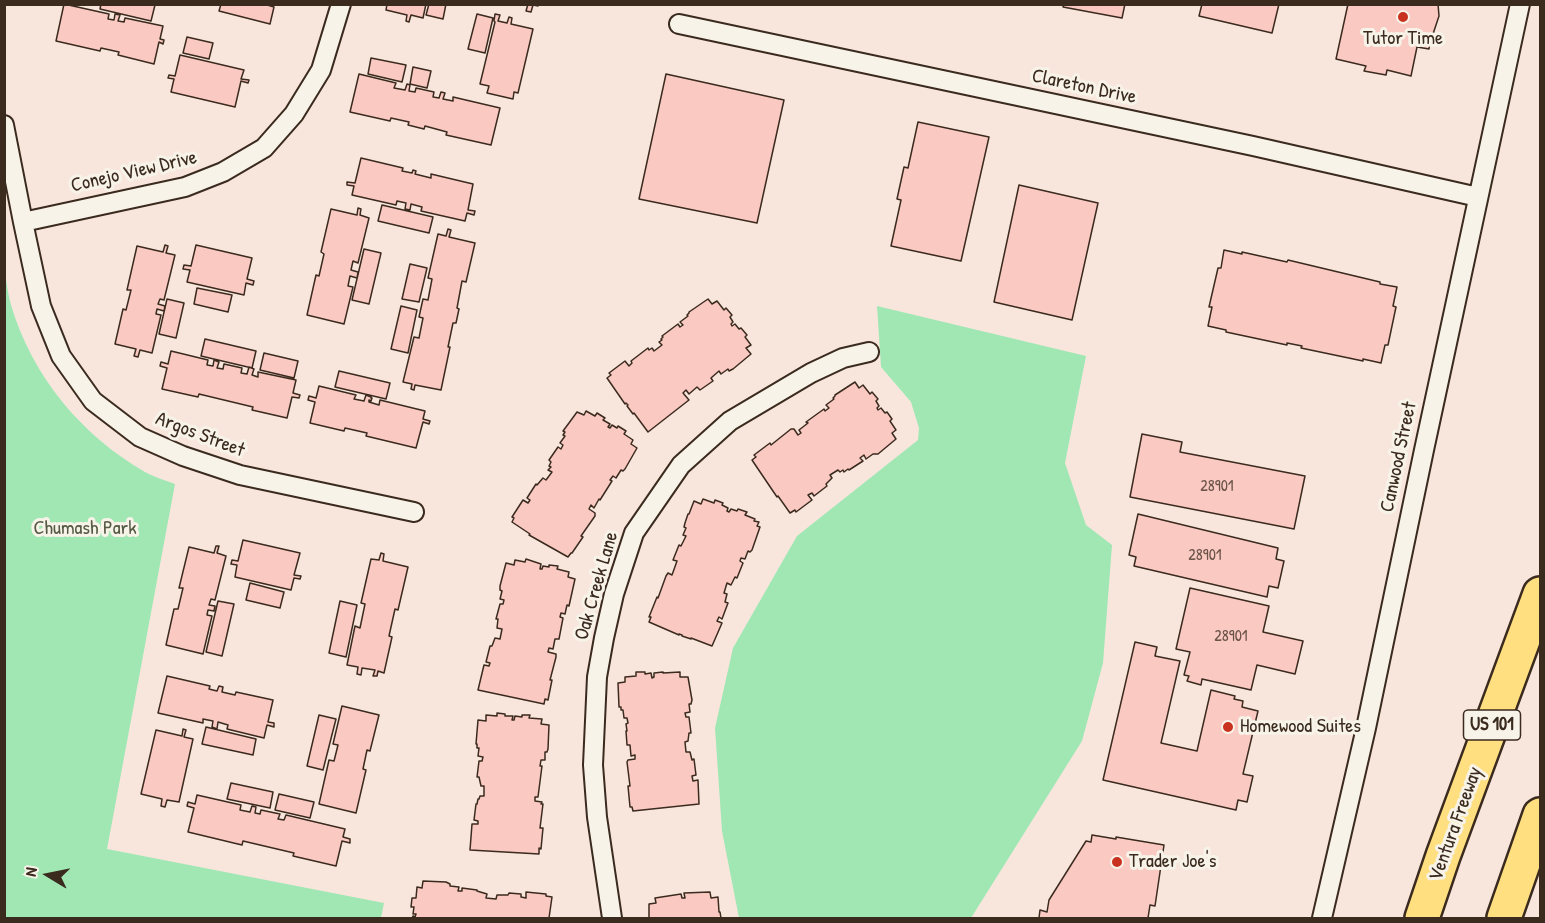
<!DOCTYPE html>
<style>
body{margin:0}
#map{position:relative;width:1545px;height:923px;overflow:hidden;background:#f8e6dd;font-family:"Patrick Hand",sans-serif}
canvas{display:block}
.frame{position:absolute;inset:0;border:6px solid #3b2a1e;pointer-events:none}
.north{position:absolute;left:18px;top:845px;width:60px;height:60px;-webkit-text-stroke:4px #f7f3e8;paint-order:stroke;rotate:280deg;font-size:16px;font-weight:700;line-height:24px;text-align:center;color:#3b2a1e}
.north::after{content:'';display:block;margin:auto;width:21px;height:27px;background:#3b2a1e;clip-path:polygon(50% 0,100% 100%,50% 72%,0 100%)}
</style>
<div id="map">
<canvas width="1545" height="923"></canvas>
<div class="frame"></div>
<div class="north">N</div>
</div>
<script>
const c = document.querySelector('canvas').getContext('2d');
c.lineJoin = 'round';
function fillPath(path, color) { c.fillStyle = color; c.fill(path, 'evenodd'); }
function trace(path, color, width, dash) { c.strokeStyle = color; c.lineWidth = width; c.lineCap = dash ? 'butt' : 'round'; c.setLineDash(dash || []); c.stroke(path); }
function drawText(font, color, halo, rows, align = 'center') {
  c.font = font + ' "Patrick Hand",sans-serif'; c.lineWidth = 6; c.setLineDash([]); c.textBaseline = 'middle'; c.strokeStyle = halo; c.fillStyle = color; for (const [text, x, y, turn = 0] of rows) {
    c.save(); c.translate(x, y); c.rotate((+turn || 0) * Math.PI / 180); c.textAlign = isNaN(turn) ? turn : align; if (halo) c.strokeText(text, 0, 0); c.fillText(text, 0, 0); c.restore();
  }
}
fillPath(new Path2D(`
 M5,273C7,284 8,295 11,305C32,376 81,435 145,472C154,477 165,480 175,484L107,849L384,903L381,918H5Z
 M877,306L1086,356L1065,463L1086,525L1112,545L1103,663L1082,741L971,918H739L722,831L715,728L733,648L797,536L918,440L919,428L911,402L881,367Z`), '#a0e7b4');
const building = new Path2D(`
 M64,4L109,14L108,19L114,20L115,14L120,15L118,21L124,22L125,18L163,26L160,39L164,40L163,44L159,42L154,64L118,55L119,52L101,48L100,51L56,41Z
 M101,4H154L155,5L151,21L100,9Z
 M221,4H264L274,7L270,24L219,11Z
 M387,4H426L423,18L411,15L409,22L406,21L407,15L386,10Z
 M429,4H446L443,19L426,15Z
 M528,4H538V6L533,5L531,12L526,11Z
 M1064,4H1125L1122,18L1063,7Z
 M1202,4H1279L1272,33L1199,16Z
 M1348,4H1438L1439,16L1433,34L1430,40L1429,49L1417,47L1411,76L1387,70L1386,75L1364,71L1366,66L1336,59Z
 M477,14L493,18L485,53L468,49Z
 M495,14L500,15L498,21L507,23L509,17L512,18L511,24L533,29L518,93L514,92L513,99L487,93L489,86L480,84L495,22L494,21Z
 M187,37L213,43L209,59L183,53Z
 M180,55L244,70L241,79L249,80L248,83L241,81L235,107L171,92L174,79L168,78L169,75L175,76Z
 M371,58L406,65L402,82L368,74Z
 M413,67L431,71L427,88L410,84Z
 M359,74L396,83L394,88L405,90L407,84L410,85L409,91L415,92L416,88L434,92L433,97L439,98L441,92L445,93L443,99L453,101V97L500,108L491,145L446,135L447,132L425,126L424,129L408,125L409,122L391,118L390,121L350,112Z
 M666,74L784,100L757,223L639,199Z
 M918,122L989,137L961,261L891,246L901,200L897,199L904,167L908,168Z
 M361,158L403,168L402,171L412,173L413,170L416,171L415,174L431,178V174L473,184L468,210L475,211L474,215L467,213L465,221L421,211L422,207L411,204L410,210L405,209L406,203L397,201L396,205L352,195L354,186L347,185V182L355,183Z
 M1019,185L1098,203L1072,320L994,302Z
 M382,205L433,217L429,233L378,221Z
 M358,208L361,209L360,215L369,218L358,263L353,261L351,270L358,272L357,278L350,276L348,286L353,287L344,324L307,315L316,275L319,276L324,254L321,252L331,209L357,215Z
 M448,229L451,230L449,237L475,243L466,282L462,281L457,308L459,309L456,323H453L448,347H450L441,390L415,385L414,390L411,389L412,384L403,382L414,337L419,338L423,318L419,317L423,299L428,300L432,279L428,278L438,234L446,236Z
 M165,245L168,246L166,253L175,255L164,300L160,299L158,304L165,306L164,311L157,309L156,314L161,315L152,353L140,350L138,357L134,356L136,349L115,344L123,309L126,310L131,290H127L137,246L163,252Z
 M196,245L252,258L247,279L254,281L253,285L246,283L244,295L187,282L190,270L183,269L184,265L191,266Z
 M364,249L381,253L369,304L352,300Z
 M1224,250L1242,254V252L1287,262L1288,260L1380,282V284L1397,287L1393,306L1396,307L1388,345H1385L1381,363L1363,359V361L1301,348L1302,346L1287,343V345L1226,332V330L1208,326L1212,307H1209L1218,268H1221Z
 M410,264L427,268L419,302L402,299Z
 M197,288L232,295L228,312L194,304Z
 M167,299L184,303L176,338L159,334Z
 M708,299L712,304L717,301L724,310L726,308L732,315L730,317L733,322L731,324L732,326L735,324L739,329L741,328L747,335L745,337L751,345L746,348L751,354L733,369L729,371L728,369L721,374L719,371L711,378L713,381L700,390L697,387L689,394L686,390L683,393L689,400L648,432L634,413L633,414L627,406L628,405L626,403L625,404L607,378L611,375L609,373L625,361L629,366L632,363L631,361L648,348L649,350L652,348L654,351L662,345L659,342L662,340L661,339L663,337L662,336L678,324L680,327L683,325L680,322L688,316L687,315L689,313V312Z
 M401,306L417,310L408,353L391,349Z
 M205,339L256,351L252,368L201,356Z
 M171,351L208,360L207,365L213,366L214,360L219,362L217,368L223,369L224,364L242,368L241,373L247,374L249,367L254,369L252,375L258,377V372L296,380L293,393L300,395L299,398L292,397L287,418L252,410L253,407L199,394L198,397L162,389L167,368L160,366L161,362L168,364Z
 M264,353L298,361L294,378L260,370Z
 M339,371L390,383L386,399L335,387Z
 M855,382L859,388L863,385L870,394L872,392L878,399L876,401L879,406L877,408L878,410L881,408L885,413L887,412L892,419L890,421L896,430L892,433L896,439L878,454H873L866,459L864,455L860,458L863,461L849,470L848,469L844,472L843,470L840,472L838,470L830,475L832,478L826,484L827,486L814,496L812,493L808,495L812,500L796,512L795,510L790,513L778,496L777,497L752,460L756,457L754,455L770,443L771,445L791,429H794L798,435L801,433L799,430L808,423L806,422L824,409L825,411L829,408L826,405L834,399L833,398L835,396V395Z
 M319,386L356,395L354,399L364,401L366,395L371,397V398H372L371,401L369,400V402L379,405L380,400L425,411L423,419L430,421L429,424L423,422L416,448L366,436L367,433L345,428L344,431L310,423L315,402L308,400L309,396L316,398Z
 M586,411L595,416L597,413L605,418L603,420L610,424L608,427L610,428L612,425L617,428L618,426L626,431L624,434L633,440L631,444L637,448L625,469L623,471L621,470L616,478L613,476L610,480L612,481L600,500L599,499L594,508L591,505L589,509L595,513V516L581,536L583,537L572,553H571L568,557L529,535L530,534L512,522L514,518L512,517L523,500L528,503L530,500L527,498L536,484L537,485L543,478L546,480L552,472L548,470L551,467L549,466L551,462L549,460L558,447L561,449L563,445L560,443L565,436L563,435L565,432L563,431L569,423L577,412L584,415Z
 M1142,434L1182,442L1180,452L1305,476L1294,529L1130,497Z
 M703,499L714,503L715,500L723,503L722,505L728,508L727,511L729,512L731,509L737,511L738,509L747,512L745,515L755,519L754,521L759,522L757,526L760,527L752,550L750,552L748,551L745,559L741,558L740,561L743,563L737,578L735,577L731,585L727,583L724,593L727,594L725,602L728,603L722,619L719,617L717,621L722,623L712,646L691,638V639L682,636V635L679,634V635L649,622L651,617H649L657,597L658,598L666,576L668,573L672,575L677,561L673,560L679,545L681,546L686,536L683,535L686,528L684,527L685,523L688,514H689L694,501L701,504Z
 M1138,514L1278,548L1276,559L1284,561L1278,588L1269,586L1267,597L1134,566L1136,557L1129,555Z
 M243,540L300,553L294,575L301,576L300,579L294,578L291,590L235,577L237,565L231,564L232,560L238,561Z
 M216,546H219L217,553L226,556L215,600L211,599L209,605L215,606L214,611L208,610L207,615L212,616L203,654L166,645L174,609H178L183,588H179L189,547L214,553Z
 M381,553L384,554L383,561L408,567L398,610L395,609L389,636L392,637L384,673L378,671L377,676H373L375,670L362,668L361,675L357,674L358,667L347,665L355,626L360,628L365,604L361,603L371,559L379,560Z
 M526,559L541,564L540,569H542L543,566L549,567V565L558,566L557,569L569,572L568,577L575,579L569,606L567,605L565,614L561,613L560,617L563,618L559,639H555L553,649L549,648L548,652L556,654V657L550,680H552L548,700L545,699L544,704L478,690L484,665L489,666L490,663L486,662L490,646H492L495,638L500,639L502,629L497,628L498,619H496L500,604H503L504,600L500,599L502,591L500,590V586L506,563L514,565L515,560L525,562Z
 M250,583L284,592L280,608L246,600Z
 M1190,588L1269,606L1263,632L1303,641L1295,674L1257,665L1251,690L1202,679L1201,685L1187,681L1189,676L1184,675L1190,652L1176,649Z
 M218,601L234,604L222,656L206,652Z
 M340,601L357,605L346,657L329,653Z
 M1135,642L1157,647L1155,656L1180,661L1161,743L1197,751L1211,690L1235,696L1234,699L1243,701L1242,707L1258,711L1243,774L1253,776L1247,802L1238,800L1236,810L1103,780Z
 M636,672H645V674L651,673L652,678L654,677V673L663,672V673L680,672V677H688L692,700L691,704H689L690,712L685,713L686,717H689L691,733H689L688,741L685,742L686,752H690L692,760L694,759L696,775L692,776L693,781L698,780L699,804L633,811L632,807H630L628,786H630L627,762L628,760L635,759V755L631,756L630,745H627L626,731H627L626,724L628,723L627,718H624L623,710H621V707H619L618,683L625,682V677L636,676Z
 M167,676L210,686L209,689L217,691L219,686L223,687L222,692L235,695L236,692L273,700L268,722L274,723V727L267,725L264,738L227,729L228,725L218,722L217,729L212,727L213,721L203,719V723L158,713Z
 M342,706L379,715L370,751L367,750L363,769L366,770L356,813L319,804L329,760L334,761L338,745L333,744Z
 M497,713L505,714V716H513L512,720H514L515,716L522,717V715H530L529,718L542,719L541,724L549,725L548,749L547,752H545V760H541L540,766H542L538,797H535V801L542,802L541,804H543L540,828H543L541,849L539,848V854L470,850L472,824H478V821L474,820L476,804H477L478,799H479L480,796H484V786H481L479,777H477L479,761H482L483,757L478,756L479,748H477V744H476L478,720L486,721V715L497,716Z
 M319,715L336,719L323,770L307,766Z
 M206,727L256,739L253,755L202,744Z
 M183,729L186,730L184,737L193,739L179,802L167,800L165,807L161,806L162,799L141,794L156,730L182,736Z
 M231,783L273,792L270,808L227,799Z
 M279,794L314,802L310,818L275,810Z
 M197,795L241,805L240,810L250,812L252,806L256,807L255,813L260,814L261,810L280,814L278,819L284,820L286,815L345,829L343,837L350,839V843L342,841L336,866L293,856L294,853L243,841L242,845L188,832L194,808L187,806L188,802L195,804Z
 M1092,835L1116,839V837L1164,845L1155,906L1150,905L1148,918H1039L1040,910L1047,912L1049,900L1086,841L1091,842Z
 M423,881L446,882L450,884V886L459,887L458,891H462V888L477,890V891L487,894L486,898L496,899L497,895H508L509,893L521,894V897L526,898V892L546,894V896L552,897L549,918H412L413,916L415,917L416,914H413L414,907H411L412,898H416L417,887L422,888Z
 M710,892L711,898L718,897L719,912H720L721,918H649V904L656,903L655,898L681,894L682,898H685L684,893Z`);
fillPath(building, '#f9c9c2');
trace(building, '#3b2a1e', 1.5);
const minor = new Path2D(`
 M679,24L1253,146L1478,197
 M4,125L23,222L41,306L61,356L93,401L140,437L183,456L240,475L414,512
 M23,222L185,187L223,172L264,148L294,114L321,70L341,4
 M612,918L597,817L593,765L597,677L604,638L614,594L634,533L681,465L730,421L811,373L843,358L869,352
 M1322,918L1366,728L1424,450L1520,4`);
const motorway = new Path2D(`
 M1422,918L1443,856L1540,594
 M1504,918L1540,815`);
trace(minor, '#3b2a1e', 22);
trace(motorway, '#3b2a1e', 38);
trace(minor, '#f7f3e8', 18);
trace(motorway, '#ffdf80', 33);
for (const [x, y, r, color] of [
 [1403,17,6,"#c8321e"],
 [1228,727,6,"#c8321e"],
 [1117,862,6,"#c8321e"]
]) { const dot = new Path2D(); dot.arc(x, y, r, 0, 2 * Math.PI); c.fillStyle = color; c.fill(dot); trace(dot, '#f7f3e8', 2); }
drawText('16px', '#6a5247', null, [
 ["28901",1217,487],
 ["28901",1205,556],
 ["28901",1231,637]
]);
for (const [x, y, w] of [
 [1492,725,57]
]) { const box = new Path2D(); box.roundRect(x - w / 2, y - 15, w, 30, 4.5); c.fillStyle = '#f7f3e8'; c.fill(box); trace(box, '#3b2a1e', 1.5); }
drawText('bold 18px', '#3b2a1e', null, [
 ["US 101",1492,725]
]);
drawText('20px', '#3b2a1e', '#f7f3e8', [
 ["Tutor Time",1403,39,"center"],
 ["Homewood Suites",1240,727],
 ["Trader Joe's",1129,862]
], 'left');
drawText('20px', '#3b2a1e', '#f7f3e8', [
 ["Clareton Drive",1084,87,12],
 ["Conejo View Drive",134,172,-13],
 ["Argos Street",200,435,21],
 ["Canwood Street",1399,457,-78],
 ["Oak Creek Lane",597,586,-74],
 ["Ventura Freeway",1456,824,-70]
]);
drawText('20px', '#545944', '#f7f3e8', [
 ["Chumash Park",85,529]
]);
</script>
